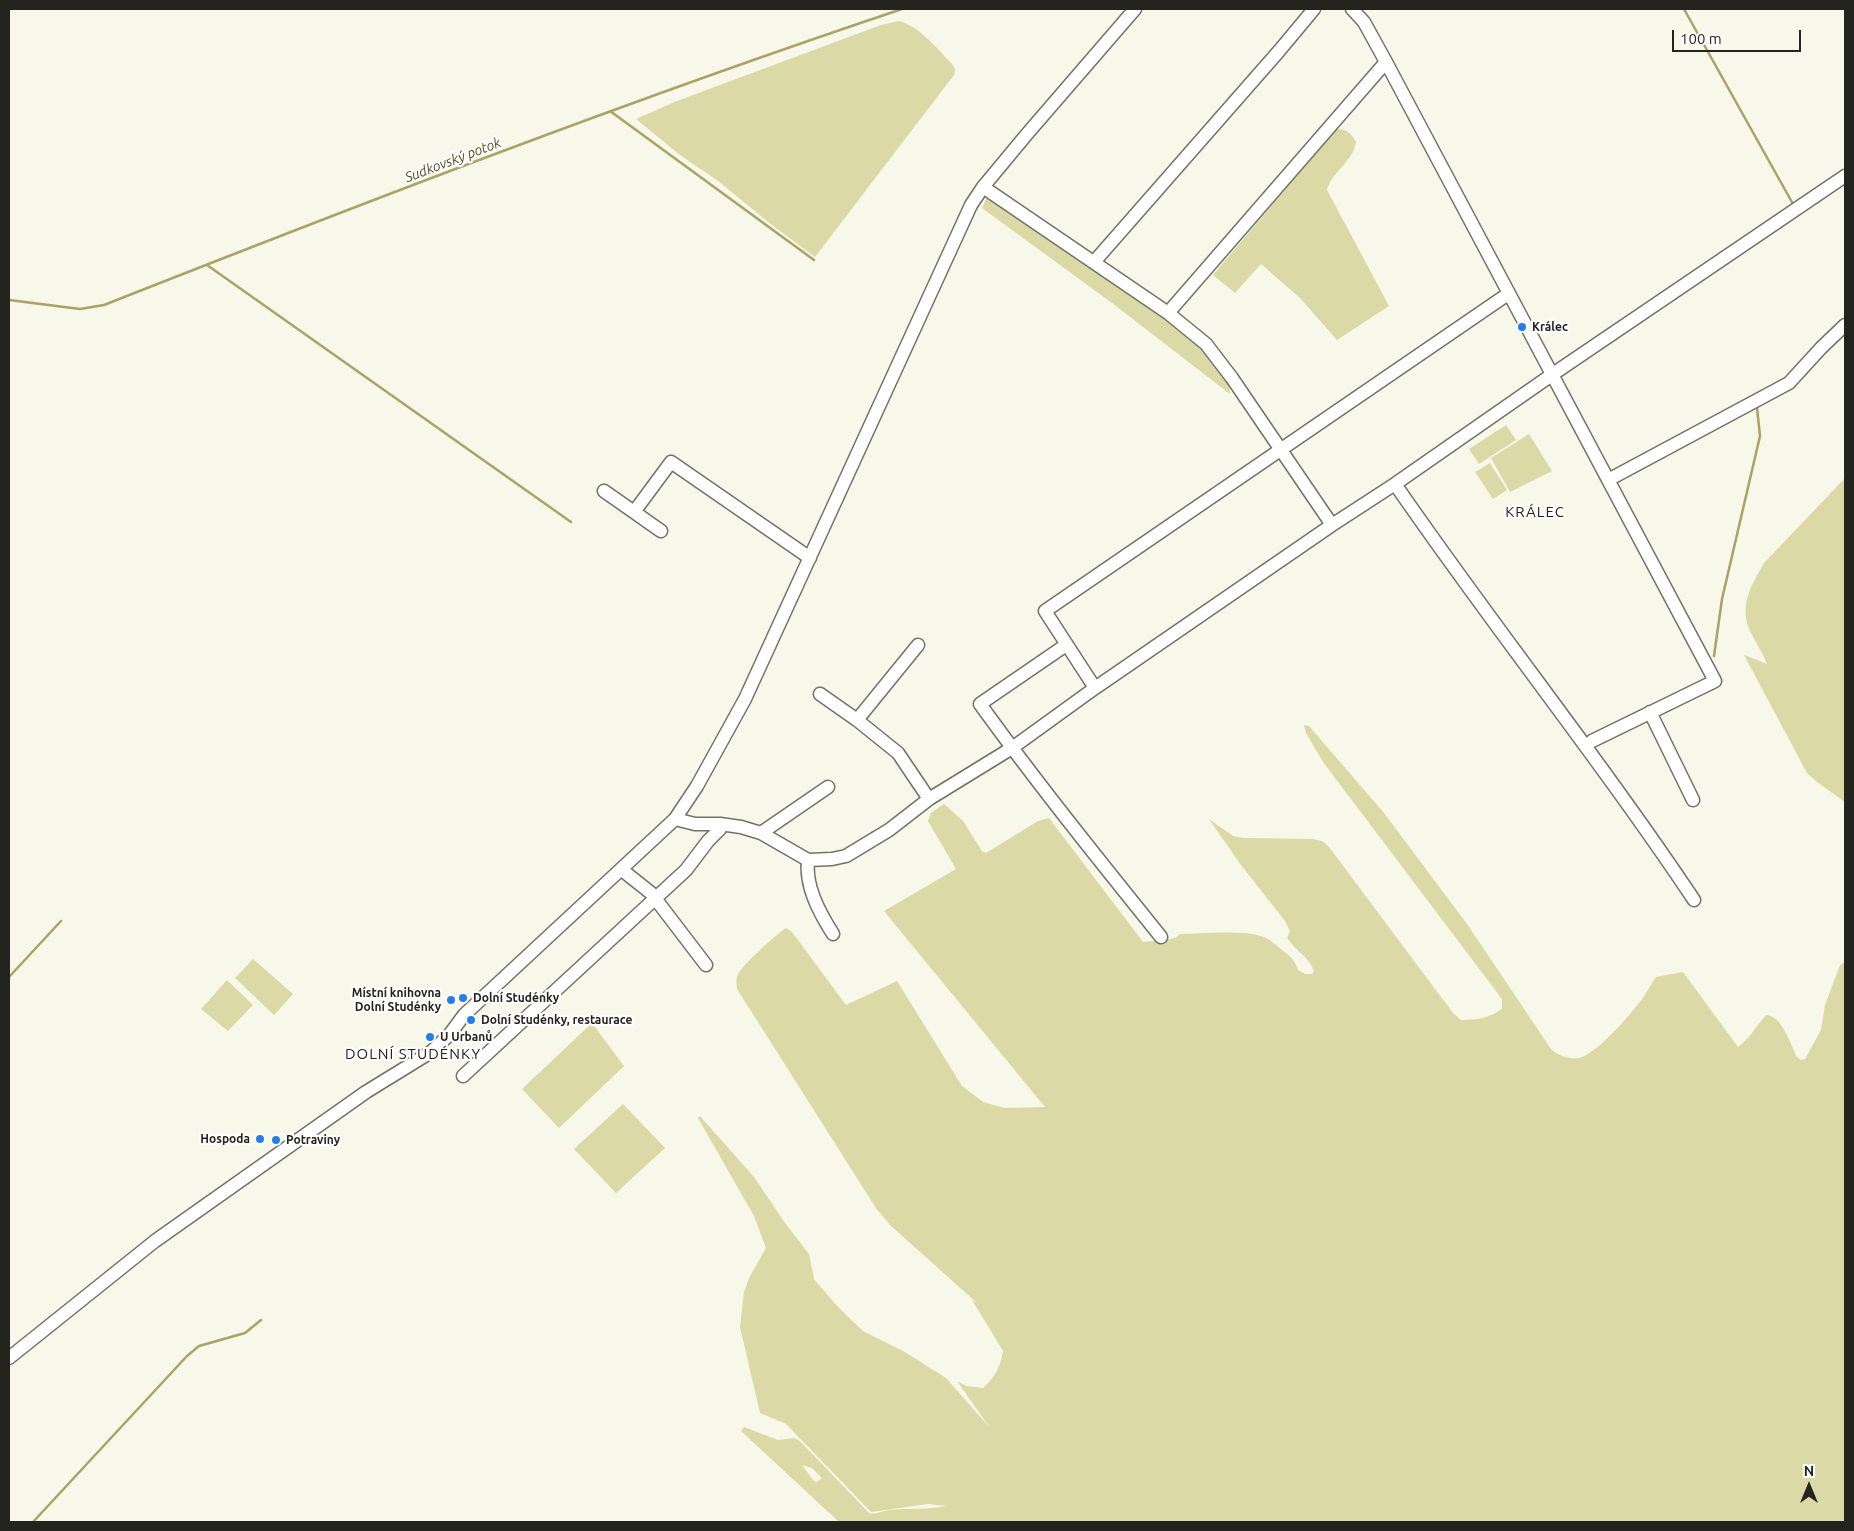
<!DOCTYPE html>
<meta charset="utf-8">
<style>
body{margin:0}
#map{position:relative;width:1854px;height:1531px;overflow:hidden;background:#f7f7ea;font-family:Ubuntu,sans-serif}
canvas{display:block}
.frame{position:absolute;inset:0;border:10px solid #24241f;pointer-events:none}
.north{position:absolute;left:1784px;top:1461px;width:50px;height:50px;-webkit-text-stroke:4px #fff;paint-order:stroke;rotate:0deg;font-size:14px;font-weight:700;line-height:20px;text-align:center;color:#24241f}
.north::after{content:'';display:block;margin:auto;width:18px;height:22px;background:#24241f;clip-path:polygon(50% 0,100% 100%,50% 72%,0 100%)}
.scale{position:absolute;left:1672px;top:30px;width:129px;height:22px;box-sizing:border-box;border:2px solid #24241f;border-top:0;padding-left:6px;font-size:15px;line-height:18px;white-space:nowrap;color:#24241f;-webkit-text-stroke:4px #fff;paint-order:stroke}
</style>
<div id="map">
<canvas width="1854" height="1531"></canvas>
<div class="frame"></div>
<div class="north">N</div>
<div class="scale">100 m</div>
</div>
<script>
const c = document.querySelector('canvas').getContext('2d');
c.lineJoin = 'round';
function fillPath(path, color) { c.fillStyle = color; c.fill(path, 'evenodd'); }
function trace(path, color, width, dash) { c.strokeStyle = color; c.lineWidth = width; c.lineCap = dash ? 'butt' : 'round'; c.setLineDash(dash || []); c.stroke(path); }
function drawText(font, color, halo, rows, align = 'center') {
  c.font = font + ' Ubuntu,sans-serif'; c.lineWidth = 4.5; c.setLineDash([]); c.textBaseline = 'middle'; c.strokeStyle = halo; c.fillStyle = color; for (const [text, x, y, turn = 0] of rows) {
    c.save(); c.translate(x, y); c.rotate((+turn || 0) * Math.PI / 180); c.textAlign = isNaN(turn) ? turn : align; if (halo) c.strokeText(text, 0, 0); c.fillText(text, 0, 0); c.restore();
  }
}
fillPath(new Path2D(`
 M899,21C921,27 937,49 952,64L955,69L954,75L815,257L772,225L718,181L680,155L636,119L677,101L881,25Z
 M1336,129C1347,129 1351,133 1356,142C1353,162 1332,171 1327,190L1389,306L1337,340L1300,298L1261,264L1235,293L1213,275Z
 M987,197L1171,322L1200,345L1229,381L1230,394L1112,303L982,208Z
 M1506,425L1516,440L1479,464L1469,449Z
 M1529,434L1552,471L1510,492L1491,458Z
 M1490,463L1507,490L1493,499L1475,472Z
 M1845,478V802L1817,782L1807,773L1744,655L1767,664C1763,653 1756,643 1751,633C1738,607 1751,585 1765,562Z
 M1304,725L1309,726L1384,813L1467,924L1551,1049C1559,1057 1575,1062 1586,1055C1602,1047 1628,1017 1639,1003C1646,995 1650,985 1656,977L1683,972L1738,1047L1748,1038L1766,1015C1782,1016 1790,1043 1797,1057L1801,1060L1805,1059L1821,1030L1825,1005L1840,965L1845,962V1522H839L741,1431L744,1427L778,1440L794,1438L800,1441L869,1513C877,1515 881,1511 889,1510C908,1508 927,1510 946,1506L928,1504L871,1512L786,1424L760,1413L740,1327L744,1292L749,1278L766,1248L754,1216L698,1118L700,1116L754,1177L785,1223L809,1254L814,1279L838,1307L863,1331L903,1351L946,1378L990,1428L957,1381L966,1386L983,1388C995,1377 1000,1368 1003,1351L972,1300L977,1303L890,1225L876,1208L737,989C737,985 736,980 737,977C739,967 776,935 786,928L792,932L846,1005L897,981L962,1086L983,1102L1005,1108L1045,1107L884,911L956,869L928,821L931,813L944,804L963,821L982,851L986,853L1038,821L1049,818L1143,942L1175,938L1180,934C1203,934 1246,929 1266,938C1272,941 1277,946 1282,950C1290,956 1295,960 1298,970L1305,974H1312L1314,971C1309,957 1296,951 1287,938L1290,931L1285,921L1241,865L1209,819L1233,836L1243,838L1313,839L1322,841L1329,847L1453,1013L1461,1020C1477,1020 1489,1018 1502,1009V999L1323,762L1306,733ZM802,1465L812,1468L822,1478L817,1482L814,1481Z
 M253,959L293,994L274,1015L235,978Z
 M227,980L253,1005L228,1031L201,1009Z
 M592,1023L624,1066L559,1128L522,1089Z
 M623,1104L665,1148L616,1193L574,1149Z`), '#dbd9a6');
trace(new Path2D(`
 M1684,9L1793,204
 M610,111L814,260
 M207,265L571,522
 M9,300L80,309L104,305C368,201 633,99 902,9
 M1714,656L1722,599L1760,436L1757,408
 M9,977L61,921
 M33,1522L187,1356L199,1346L245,1333L261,1320`), '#a7a465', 2.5);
const minor = new Path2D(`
 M1352,9L1364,22L1386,62L1715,681L1592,741
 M983,187L1168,313L1206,344L1232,378L1332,525
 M1094,262L1279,51L1314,9
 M1168,313L1386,62
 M1608,480L1789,383L1821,348L1845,325
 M1395,484C1492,625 1599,758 1694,900
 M604,491L634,512L671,462L810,558
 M634,512L661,531
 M1066,645L980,704C1037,783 1099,860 1161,937
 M1095,688L1045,611L1508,294
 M820,694L857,720L898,753L929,799
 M1650,712L1693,800
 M857,720L918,645
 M675,819L695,824H720L741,827L761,833L808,860L832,859L846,856L889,830L929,799L1012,748L1095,688L1332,525L1395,484L1553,374L1845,176
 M761,833L828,787
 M808,860C805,886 819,912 833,934
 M622,870L651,893L706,965
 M463,1076L686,870L708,841L720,829V824
 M9,1358L155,1241L366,1092L431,1052L450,1034L464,1015L675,819L697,786L745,699L971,205L983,187L1027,134L1135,9`);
trace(minor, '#727266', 15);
trace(minor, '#fff', 12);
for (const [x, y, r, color] of [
 [1522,327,5,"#257de7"],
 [463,998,5,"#257de7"],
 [451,1000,5,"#257de7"],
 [471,1020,5,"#257de7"],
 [430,1037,5,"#257de7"],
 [260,1139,5,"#257de7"],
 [276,1140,5,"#257de7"]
]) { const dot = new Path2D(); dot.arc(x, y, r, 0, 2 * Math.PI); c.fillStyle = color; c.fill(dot); trace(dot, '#fff', 2); }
drawText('bold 12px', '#24241f', '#fff', [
 ["Králec",1532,327],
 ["Místní knihovna",441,993,"right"],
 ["Dolní Studénky",441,1007,"right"],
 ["Dolní Studénky",473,998],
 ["Dolní Studénky, restaurace",481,1020],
 ["U Urbanů",440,1037],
 ["Hospoda",250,1139,"right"],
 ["Potraviny",286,1140]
], 'left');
drawText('italic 14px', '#514e1e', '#fff', [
 ["Sudkovský potok",453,160,-21]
]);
c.letterSpacing = '1px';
drawText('15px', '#24241f', '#fff', [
 ["KRÁLEC",1535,512],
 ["DOLNÍ STUDÉNKY",413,1054]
]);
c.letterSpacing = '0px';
</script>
